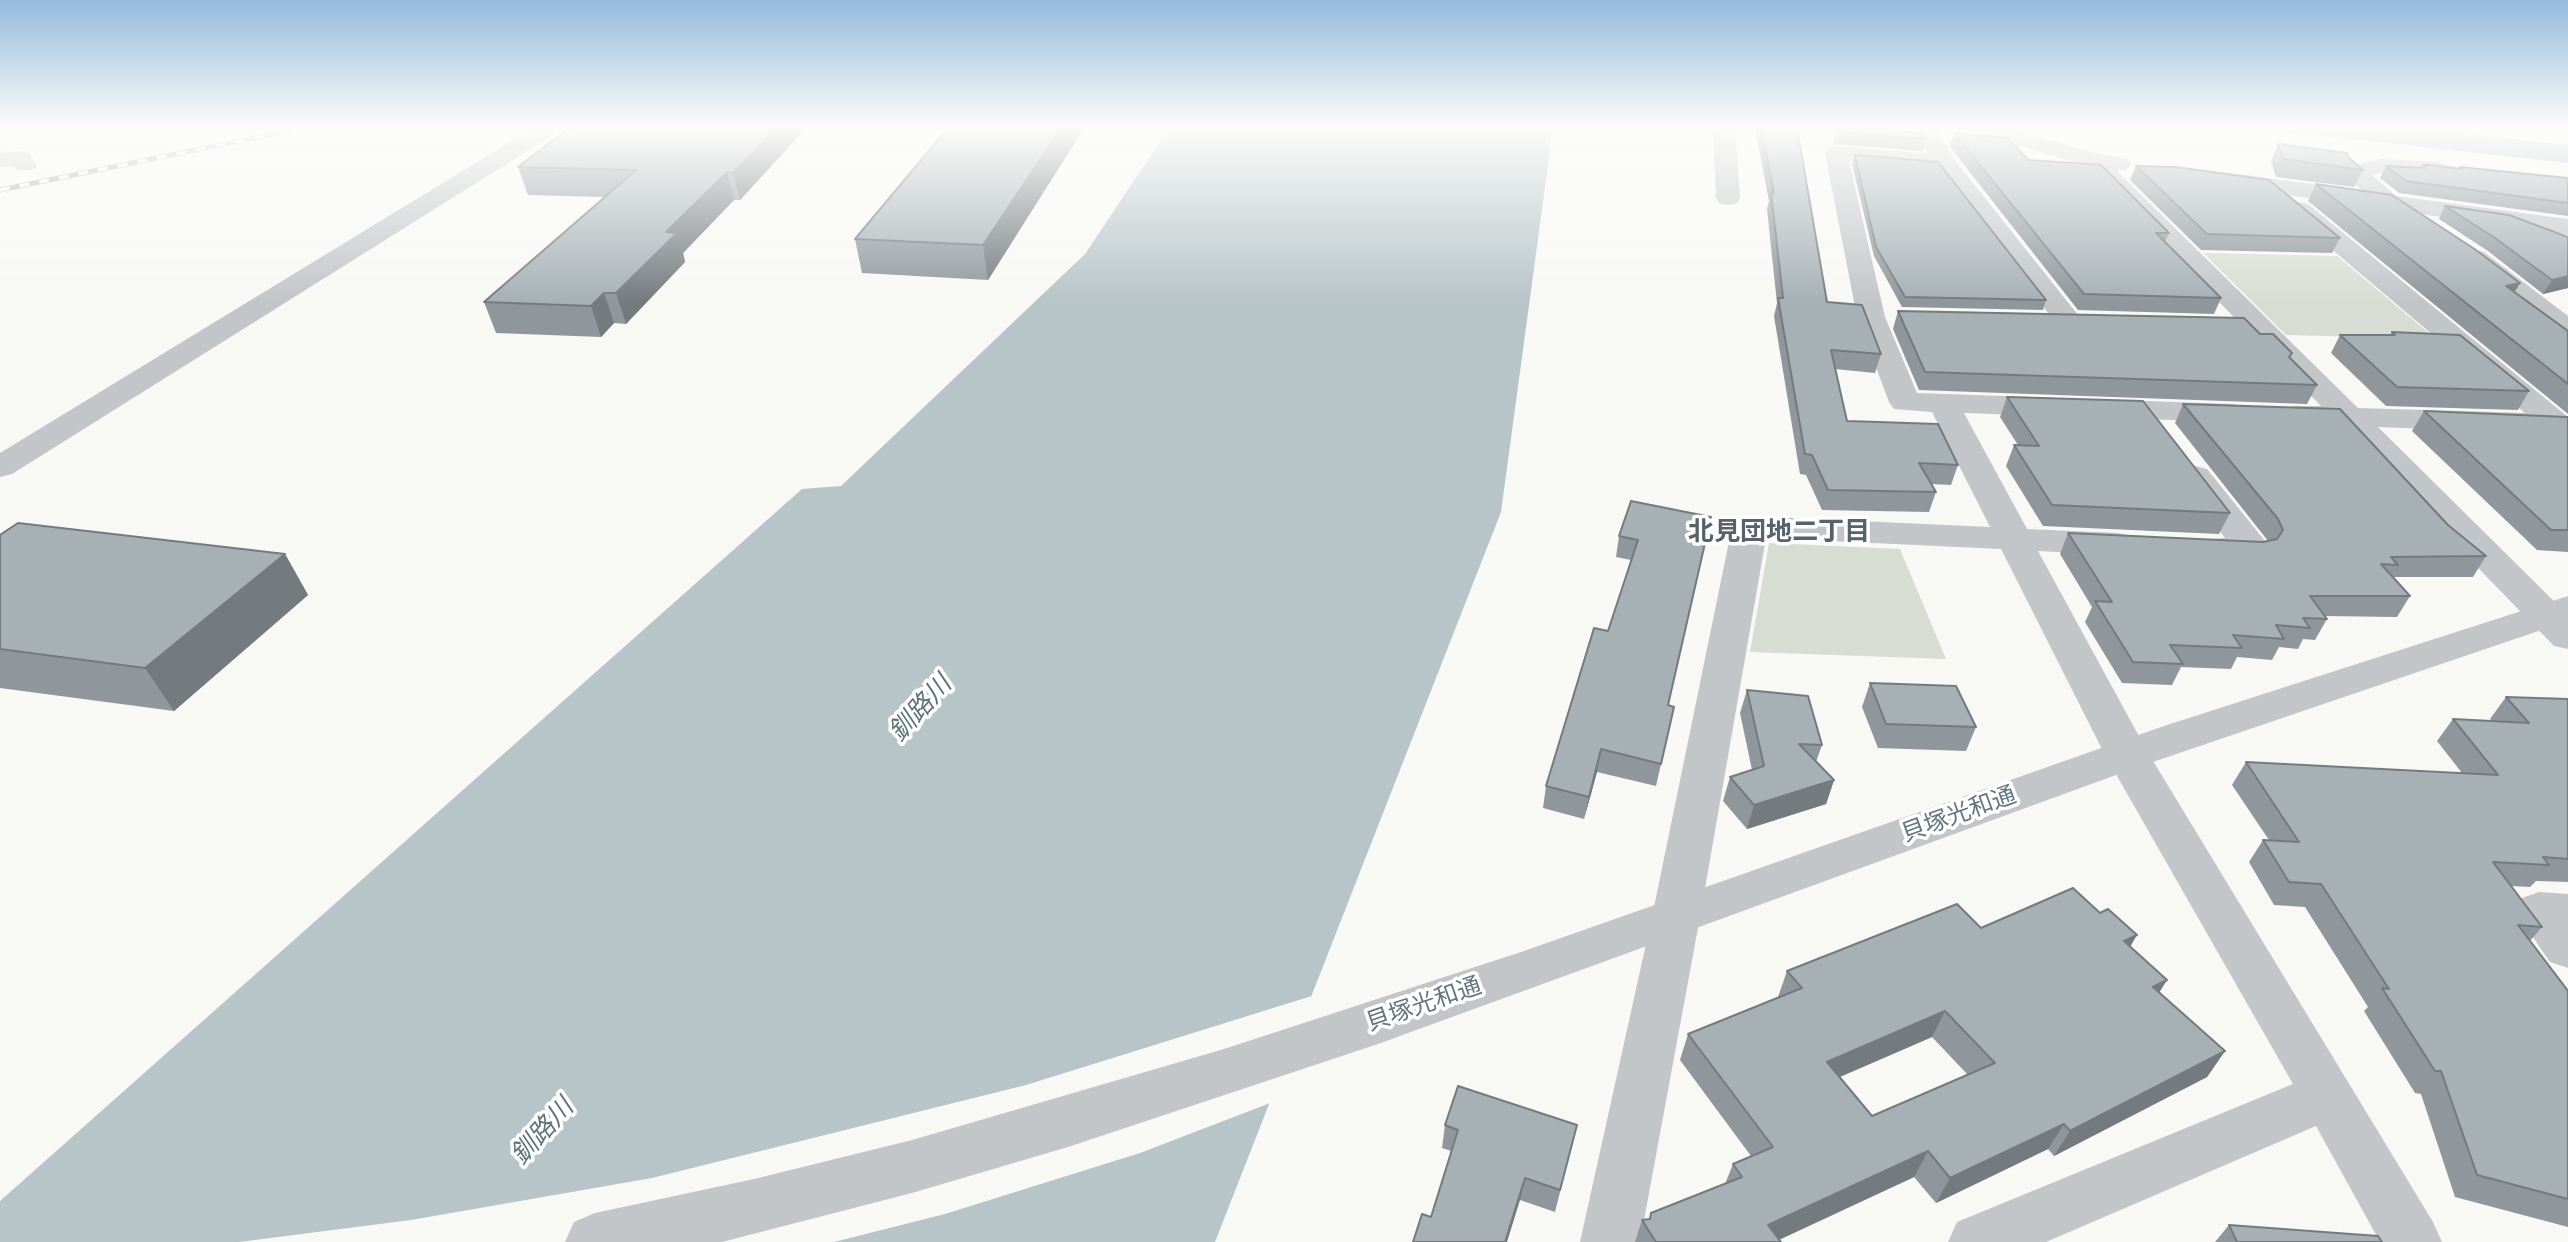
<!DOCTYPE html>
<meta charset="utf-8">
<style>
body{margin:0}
canvas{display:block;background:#f8f8f5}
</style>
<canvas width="2568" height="1242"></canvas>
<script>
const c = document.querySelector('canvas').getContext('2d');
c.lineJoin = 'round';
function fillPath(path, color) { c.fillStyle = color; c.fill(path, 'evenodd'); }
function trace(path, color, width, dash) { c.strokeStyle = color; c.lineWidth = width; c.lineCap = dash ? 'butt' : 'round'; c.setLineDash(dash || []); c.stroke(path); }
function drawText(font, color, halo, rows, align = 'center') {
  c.font = font + ' Helvetica,"Noto Sans JP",sans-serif'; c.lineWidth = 7; c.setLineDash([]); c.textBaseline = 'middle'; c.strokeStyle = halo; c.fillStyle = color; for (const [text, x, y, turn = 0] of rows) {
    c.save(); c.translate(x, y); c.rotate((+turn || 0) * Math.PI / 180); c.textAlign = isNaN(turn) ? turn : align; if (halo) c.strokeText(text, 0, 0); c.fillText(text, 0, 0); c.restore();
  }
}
fillPath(new Path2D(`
 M2203,253L2337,256L2436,339L2286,335Z
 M1769,543L1900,549L1946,659L1750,652Z`), '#d8ddd4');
fillPath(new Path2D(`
 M1169,128H1553L1501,512L1215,1242H0V1201L802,489L841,486L1085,254Z
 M2249,128H2410L2568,145V163Z`), '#b7c4c8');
fillPath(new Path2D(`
 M1315,995L1273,1102L1140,1153L945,1214L834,1242H239L411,1220L652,1178L1026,1085Z`), '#f8f8f5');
fillPath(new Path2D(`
 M1713,128H1735L1740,198L1737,203L1728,205L1719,203L1716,198Z
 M1913,128H1935L1954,159L2082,320L2078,326L2068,329L2058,326L1937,168L1849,161L1885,317L1917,393L2232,404L2243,406L2248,413L2243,420L2232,422L1964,413L2027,529L2118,533L2131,536L2136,544L2131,552L2118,555L2038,551L2147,751L2433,1222L2442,1242H2380L2316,1126L2046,1242H1948L1957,1222L2293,1084L2105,755L2001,549L1766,538L1700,917L1640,1242H1580L1652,917L1732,527L1738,520L1750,516L1990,527L1932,412L1894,409L1889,402L1857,317L1825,153L1828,148L1836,146L1928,154Z
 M1973,128H2007L2095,153L2127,159L2131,164L2127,169L2117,171L2358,408L2525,413L2290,214L2287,209L2290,204L2299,202L2308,204L2568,417V431L2557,434L2378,427L2568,615V649L2554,646L2340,426L2284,422L2279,415L2284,408L2295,406H2321L2085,165L1976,133Z
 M21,151L29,153L37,165L33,170H17L14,166L0,167V153Z
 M2381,159L2437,162L2445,164L2449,169L2445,174L2437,176L2381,173L2372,175L2396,196L2568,219V235L2223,186L2215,184L2211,179L2215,174L2223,172L2363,191L2341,172L2345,167Z
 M2475,250L2484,252L2568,316V339L2558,336L2466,264L2462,258L2466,252Z
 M2195,466L2207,469L2265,541L2270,549L2265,557C2244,562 2218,561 2197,556L2192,548L2197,540L2225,538L2178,476L2183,469Z
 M2539,892L2568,894V968L2550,962L2515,911L2522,898Z`), '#c2c6c9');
fillPath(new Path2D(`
 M533,128H559L556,133L12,474L0,477V453Z
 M2568,596V621L2138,767L1378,1044L1068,1147L912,1193L722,1242H565L574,1222L595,1213L754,1179L912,1140L1224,1049L1521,952L2164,726Z`), '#c2c6c9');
const rail = new Path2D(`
 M0,190L303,128`);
trace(rail, '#a1a9ad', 5);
trace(rail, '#fff', 3.5, [10]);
fillPath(new Path2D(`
 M569,128H806L740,200H734L683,253L685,262L626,324L614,323L601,337L496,333L484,302L605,197L528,195L518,167Z
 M948,128H1084L988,280L862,273L855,239Z
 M1755,128H1797L1827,302L1881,354L1875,373L1835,369L1847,421L1958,465L1951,485L1931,484L1936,492L1929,512L1822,510L1806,475L1800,474L1774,316L1777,303L1767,209L1769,201Z
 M1839,128H1886L1885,129L1914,134L1927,139L1923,151L1833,144L1836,132Z
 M1954,133L2028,160L2169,233L2165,242L2221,298L2214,314L2078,310L1950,147Z
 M2278,144L2348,157L2363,170L2354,187L2276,177L2271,161Z
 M1855,155L2046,300L2043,310L1902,307L1874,256L1852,164Z
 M2423,165L2459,168L2460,167L2568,178V216L2399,193L2380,178L2386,166L2422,168Z
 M2136,166L2340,238L2332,253L2201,250L2130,180Z
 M2316,184L2520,283L2514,292L2568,331V414L2308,201Z
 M2445,206L2568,237V288L2543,294L2488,251L2439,219Z
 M1898,311L2260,334L2292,353L2290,358L2317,385L2307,404L1919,390L1893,329Z
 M2392,332L2529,391L2518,410L2386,406L2331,353L2340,335H2390Z
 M2007,397L2230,513L2219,534L2043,526L2006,466L2014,445H2018L2000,417Z
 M2183,404L2448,525L2486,556L2473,577H2393L2410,596L2397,617L2325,616L2327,619L2315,640L2303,639L2298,649L2279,647L2272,660L2237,657L2231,669L2181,667L2172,685L2122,683L2085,622L2092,607L2060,554L2068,533L2263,542L2268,541L2175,423Z
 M2424,411L2568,417V552L2537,550L2412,431Z
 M1631,501L1668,705L1674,707L1656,786L1597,772L1584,819L1543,808L1546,786L1608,631L1631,560L1616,557L1619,536Z
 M0,535L285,554L308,595L174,711L0,688Z
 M1870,683L1976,727L1966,751L1878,748L1862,707Z
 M1747,690L1822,745L1816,762L1834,780L1826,804L1747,829L1723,801L1730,777L1752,770L1740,713Z
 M2506,697L2568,699V882L2536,881L2530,887L2512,886L2542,927L2530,941L2568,991V1227L2455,1197L2421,1094L2415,1093L2364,1011L2368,1007L2305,907L2274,905L2249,862L2263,840H2269L2232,785L2246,762L2462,773L2437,741L2453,719L2492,721L2490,719Z
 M1981,928L2130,947L2159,992L2225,1051L2207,1077L2054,1156L2048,1149L1936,1203L1914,1177L1779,1240L1781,1242H1635L1642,1220L1649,1219L1725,1184L1733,1164L1751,1156L1680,1060L1688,1034L1778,997L1787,971ZM1932,1037L1968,1075L1872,1116L1840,1077Z
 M1445,1125H1577L1555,1212L1520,1200L1431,1217L1451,1151L1442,1148Z
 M2229,1225L2382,1242H2215Z`), '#8f979c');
fillPath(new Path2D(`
 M776,128H806L740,200L733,173Z
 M1061,128H1084L988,280L983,245Z
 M727,172L734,200L683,253L685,262L626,324L616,293L666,232Z
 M2568,276V288L2543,294L2552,280Z
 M2520,283L2509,301L2506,286Z
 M604,293L614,323L601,337L591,306Z
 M285,554L308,595L174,711L145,668Z
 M1601,749L1597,772L1584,819L1589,797Z
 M1834,780L1826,804L1747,829L1754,805Z
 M2137,935L2122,961L2124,941Z
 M2167,980L2151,1006L2153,987Z
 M1945,1011L1932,1037L1816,1087L1827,1062Z
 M2225,1051L2207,1077L2054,1156L2070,1131Z
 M2064,1124L2048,1149L1936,1203L1950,1178Z
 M1928,1151L1914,1177L1774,1242L1768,1225Z
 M1525,1178L1520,1200L1507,1242H1505Z`), '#747b7f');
const building = new Path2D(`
 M569,128H776L733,173L727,172L666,232L677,233L616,293H604L591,306L484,302L636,170L518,167Z
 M948,128H1061L983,245L855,239Z
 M1761,128H1797L1827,302L1862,305L1881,354L1831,350L1847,421L1938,424L1958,465L1919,463L1936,492L1828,490L1812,455L1805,454L1778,298H1783L1771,192L1774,193Z
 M1839,128H1883L1882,129L1914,132V134H1924L1927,139L1836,132Z
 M1954,133L2008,138L2028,160L2101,165L2169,233H2156L2221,298L2084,294Z
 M2278,144L2347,153L2348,157L2363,170L2284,159Z
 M1855,155L1938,162L2046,300L1905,297L1876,247Z
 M2423,165H2430L2461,169L2460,167L2568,178V203L2406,181L2386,166L2425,168Z
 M2136,166L2176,167L2269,180L2340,238L2207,234Z
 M2316,184L2392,195L2476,250L2520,283L2506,286L2568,331V384Z
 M2445,206L2509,215L2568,237V276L2552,280L2495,238Z
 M1898,311L2244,318L2260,334H2273L2292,353L2289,357L2317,385L1925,372Z
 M2392,332L2460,335L2529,391L2397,387L2340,335H2395Z
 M2007,397L2143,401L2230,513L2052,505L2014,445L2039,446Z
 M2183,404L2340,409L2448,525L2486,556L2391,557L2398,565L2381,564L2410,596H2310L2327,619L2303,618L2310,628L2276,625L2284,639L2233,635L2242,648L2170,645L2183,664L2133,662L2095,601L2112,602L2068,533L2263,542L2277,539L2283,530L2278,519Z
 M2424,411L2568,417V530H2551Z
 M1631,501L1711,517L1668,705L1674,707L1661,764L1601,749L1589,797L1546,786L1594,628L1608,631L1638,540L1619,536Z
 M18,523L285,554L145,668L0,649V535Z
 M1870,683L1956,686L1976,727L1886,724Z
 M1747,690L1808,696L1822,745L1799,744L1834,780L1754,805L1730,777L1764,766Z
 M2506,697L2568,699V859L2543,857L2549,865L2493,862L2542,927L2518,925L2568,991V1199L2477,1175L2441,1071H2435L2382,988L2389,989L2321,884L2289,882L2263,840L2299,842L2246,762L2498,775L2453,719L2529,723Z
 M2073,888L2100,913L2108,909L2137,935L2124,941L2167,980L2153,987L2225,1051L2070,1131L2064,1124L1950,1178L1928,1151L1768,1225L1781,1242H1656L1642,1220L1650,1219L1651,1213L1742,1177L1733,1164L1773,1147L1688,1034L1802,988L1787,971L1957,904L1981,928ZM1945,1011L1995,1063L1872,1116L1827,1062Z
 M1458,1086L1577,1125L1560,1190L1525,1178L1505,1242H1413L1422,1214L1431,1217L1458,1130L1445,1125Z
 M2229,1225L2378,1236L2382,1242H2237Z`);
fillPath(building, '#a6b0b5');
trace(building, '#747b7f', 2);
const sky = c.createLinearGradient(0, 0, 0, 302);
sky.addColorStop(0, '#94badb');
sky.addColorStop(0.42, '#fcfcfa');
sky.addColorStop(1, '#fcfcfa00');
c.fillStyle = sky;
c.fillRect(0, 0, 2568, 302);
drawText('24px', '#64767f', '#fff', [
 ["貝塚光和通",1959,815,-20],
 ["貝塚光和通",1424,1005,-19]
]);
drawText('bold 26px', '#56636b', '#fff', [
 ["北見団地二丁目",1779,533]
]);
drawText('italic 26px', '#5e757a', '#fff', [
 ["釧路川",921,709,-48],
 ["釧路川",543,1132,-48]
]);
</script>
